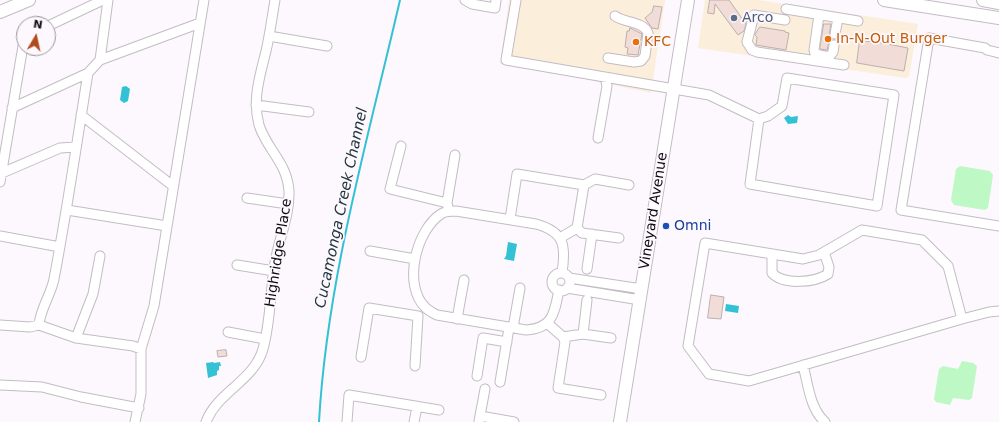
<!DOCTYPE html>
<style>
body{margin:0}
#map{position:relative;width:999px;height:422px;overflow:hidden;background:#fdf7fe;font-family:"DejaVu Sans",sans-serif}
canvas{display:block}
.north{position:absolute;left:16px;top:16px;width:40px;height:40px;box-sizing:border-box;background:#fdf7fe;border:1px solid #9d999e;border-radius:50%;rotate:9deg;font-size:11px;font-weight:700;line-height:16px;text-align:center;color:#0e0b0e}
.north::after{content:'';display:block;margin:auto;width:14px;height:18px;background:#b14c1e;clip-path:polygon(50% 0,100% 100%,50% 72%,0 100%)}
</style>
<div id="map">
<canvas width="999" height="422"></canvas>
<div class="north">N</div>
</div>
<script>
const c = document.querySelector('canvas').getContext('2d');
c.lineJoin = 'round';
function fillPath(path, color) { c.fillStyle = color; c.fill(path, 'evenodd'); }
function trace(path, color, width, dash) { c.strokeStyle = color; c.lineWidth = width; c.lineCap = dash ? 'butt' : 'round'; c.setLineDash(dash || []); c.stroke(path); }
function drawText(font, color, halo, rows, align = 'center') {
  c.font = font + ' "DejaVu Sans",sans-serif'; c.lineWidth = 3.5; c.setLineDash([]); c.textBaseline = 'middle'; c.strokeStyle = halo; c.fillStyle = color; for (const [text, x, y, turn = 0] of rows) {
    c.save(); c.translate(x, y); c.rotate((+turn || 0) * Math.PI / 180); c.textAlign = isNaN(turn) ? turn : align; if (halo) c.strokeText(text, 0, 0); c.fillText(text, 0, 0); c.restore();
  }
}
fillPath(new Path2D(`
 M509,0H665L651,93L561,74L500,64Z
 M705,0H758L918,24L909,76L906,78L698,48Z`), '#fbeeda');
fillPath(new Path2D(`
 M960,166L990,171L993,175L988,208L985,210L954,205L951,200L956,169Z
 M962,361L973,363L977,366L972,398L969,400L953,398L950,405L936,402L934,399L939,369L943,366L958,369Z`), '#bef9c5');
fillPath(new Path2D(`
 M122,87L126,86L130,89L128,101L124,103L120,100Z
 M788,115L791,117L798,116L797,123L788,124L784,118Z
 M508,242L517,244L514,261L504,259L506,256Z
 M726,304L739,306L738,313L725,311Z
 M213,362L214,363L220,362L221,366H219V370L217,371V375L208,378L206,363Z`), '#33c2d4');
trace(new Path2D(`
 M319,422C327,279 368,139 400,0`), '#33c2d4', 2);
const building = new Path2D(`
 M710,0H729L746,24L744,31L738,35L715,4L714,14L708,13Z
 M654,6L662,7L658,29L652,28L645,18L652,12Z
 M824,24H831L829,36L833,39L829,42L827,50L820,49Z
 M760,27L785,31V32L789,33L786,50L756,45L757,37L755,35Z
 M630,28L642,34L638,55L627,54L628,48L625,47L627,31H629Z
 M860,40L872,42V41L908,48L904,71L857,63Z
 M711,295L724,297L721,319L708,318Z
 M226,350L227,356L218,357L217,351Z`);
fillPath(building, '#f1dcd8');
trace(building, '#bcb0ae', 1);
const minor = new Path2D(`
 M465,0L472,4L495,8L496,0
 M516,0L506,60L709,95L759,119
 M786,9L858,21
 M819,15L814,50L815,54L829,57L833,52L834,45
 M785,20L754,15L747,42L752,50L757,52L844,65
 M48,26L103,0
 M835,34L838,18
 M269,36L327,46
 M999,53L987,50L985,48L929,38L901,210L999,226
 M608,58L634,62L641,61L645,56L648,33C643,21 624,23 615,16
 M100,60L200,23
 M787,78L894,95L877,206L750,184L759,119L768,116L782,106Z
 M256,105L309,112
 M12,108L88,73
 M81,115L173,186
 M598,138L607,86L605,77
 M401,146L390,189L447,203L449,211
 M2,173L60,148L76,147
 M0,182L24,40
 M247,198L288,204
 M447,203L455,155
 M67,210L167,226
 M510,219L517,174L584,185
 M577,228L582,233L619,238
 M862,230L922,240L948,266L962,319L749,381L709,374L688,346L705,243L803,259L819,255Z
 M0,236L60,247
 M560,238L577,228L584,185L595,179L629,185
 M370,251L415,259
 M772,254V273C783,285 814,283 828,274L829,267L824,252
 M237,265L274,271
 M587,269L592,234
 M552 282a9 9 0 1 1 18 0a9 9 0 1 1-18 0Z
 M569,278L642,289
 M567,288L640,300
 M559,290C554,314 553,328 526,330L437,315C433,313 429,311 426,308C402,286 416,230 441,214C445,211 451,211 456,211L536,224C565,232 566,246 562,273
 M457,319L464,280
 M962,319L989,312L999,311
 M547,323L563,337L583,334L611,338
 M0,325L30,327L39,325L76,338L133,346L141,349
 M39,325C40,309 51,295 54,279C67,211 77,141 88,73L100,60L108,0
 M513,328L520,288
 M228,332L265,339
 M583,334L587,300
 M563,337L565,342L558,388L601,395
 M76,338L93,294L100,256
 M361,357L369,308L418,316L415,366
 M803,365C808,384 810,409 825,422
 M477,376L483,338L507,342
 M500,382L509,328
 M0,385L42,387L81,397L139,408
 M480,416L514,422
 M479,421L485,389
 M135,422L141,394V349L154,306L204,0
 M206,422C217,392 254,381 263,349C271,320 270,291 275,262C279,239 290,214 289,191C287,162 267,150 259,125C252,99 260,76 266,51C270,34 272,17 275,0
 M347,422L349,395L439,410
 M414,422L417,407`);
const major = new Path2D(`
 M884,0L999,18
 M983,0L999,3
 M0,12L29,0
 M620,422L688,0`);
trace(minor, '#c4bcc5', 11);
trace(major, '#c4bcc5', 14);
trace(minor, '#fff', 9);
trace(major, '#fff', 12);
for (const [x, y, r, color] of [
 [734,18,4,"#5c6f8a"],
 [828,39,4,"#e8710a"],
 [636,42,4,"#e8710a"],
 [666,226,4,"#1a4fb4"]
]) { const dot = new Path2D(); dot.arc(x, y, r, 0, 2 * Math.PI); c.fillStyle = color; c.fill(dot); trace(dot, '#fdf7fe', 1.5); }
drawText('14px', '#4e5e75', '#fdf7fe', [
 ["Arco",742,18]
], 'left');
drawText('14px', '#c56008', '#fdf7fe', [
 ["In-N-Out Burger",836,39],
 ["KFC",644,42]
], 'left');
drawText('14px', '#0e0b0e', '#fdf7fe', [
 ["Vineyard Avenue",654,211,-81],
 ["Highridge Place",279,253,-81]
]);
drawText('14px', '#164399', '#fdf7fe', [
 ["Omni",674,226]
], 'left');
drawText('italic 15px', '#20373b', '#fdf7fe', [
 ["Cucamonga Creek Channel",342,208,-78]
]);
</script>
